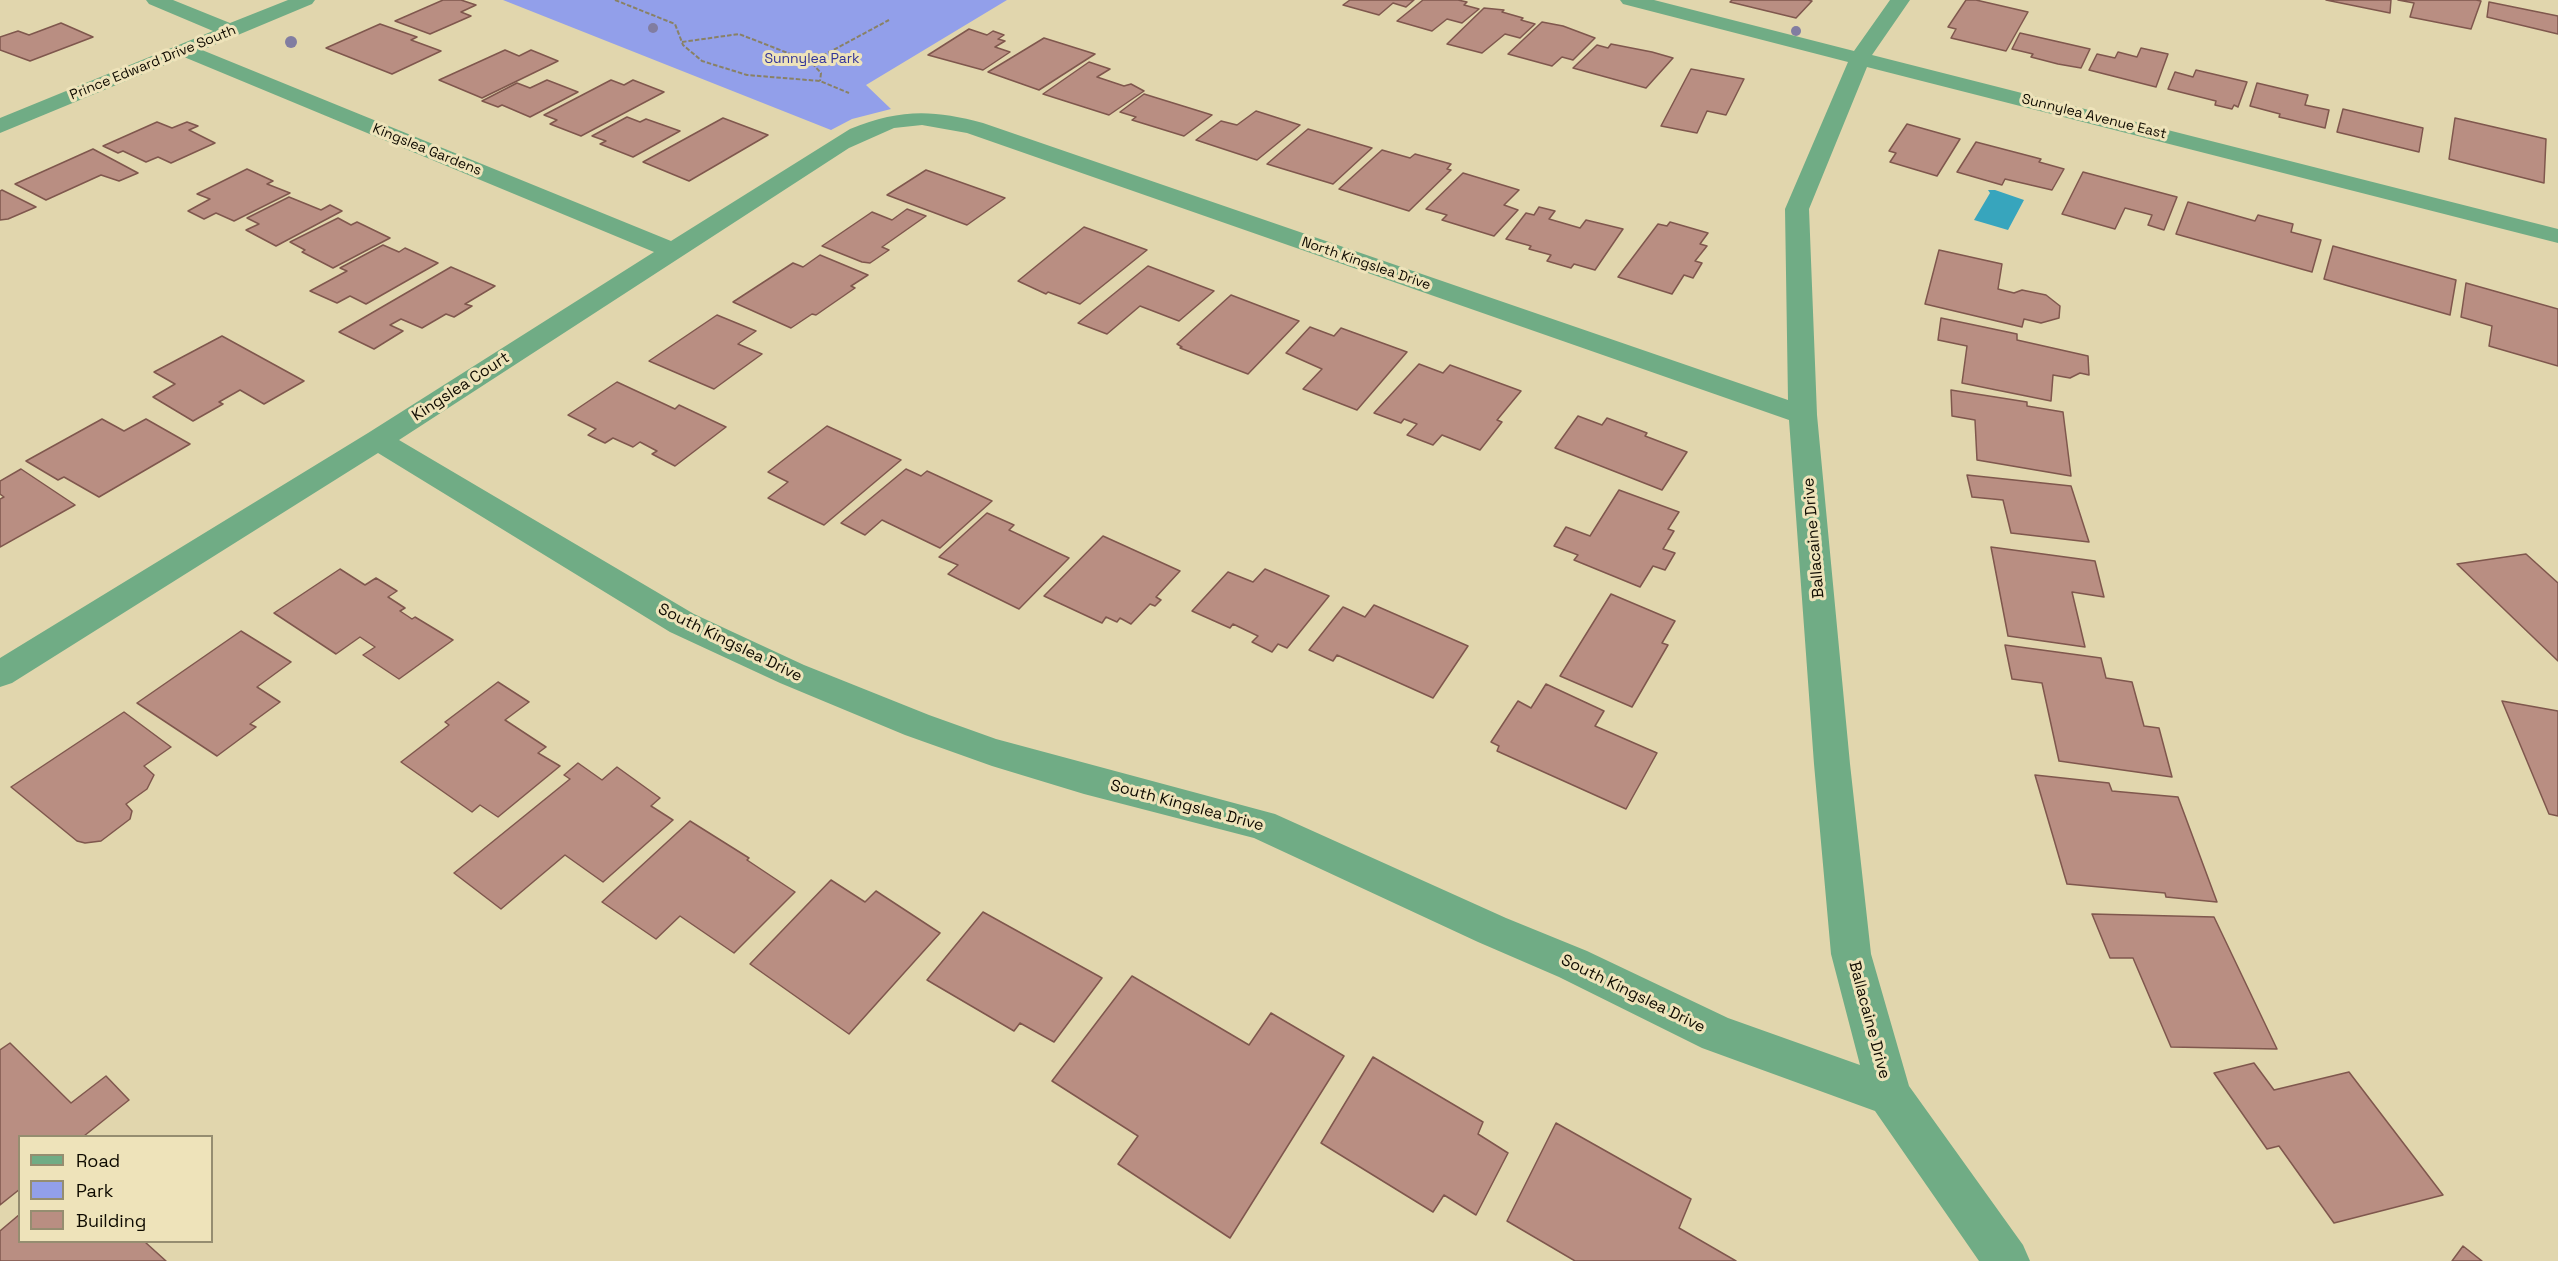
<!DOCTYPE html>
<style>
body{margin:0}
#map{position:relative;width:2558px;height:1261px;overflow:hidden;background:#e1d6ad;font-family:"Space Grotesk",sans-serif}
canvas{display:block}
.legend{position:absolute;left:18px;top:1135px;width:195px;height:108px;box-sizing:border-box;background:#eee3ba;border:2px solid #958d70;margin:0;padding:8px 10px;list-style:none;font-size:18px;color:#0f0b01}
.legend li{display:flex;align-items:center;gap:12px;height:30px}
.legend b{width:30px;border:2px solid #958d70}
</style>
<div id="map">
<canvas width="2558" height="1261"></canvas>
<ul class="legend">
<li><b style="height:8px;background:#70ac85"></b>Road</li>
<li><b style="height:16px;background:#929fea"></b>Park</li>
<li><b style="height:16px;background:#b98e82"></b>Building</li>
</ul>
</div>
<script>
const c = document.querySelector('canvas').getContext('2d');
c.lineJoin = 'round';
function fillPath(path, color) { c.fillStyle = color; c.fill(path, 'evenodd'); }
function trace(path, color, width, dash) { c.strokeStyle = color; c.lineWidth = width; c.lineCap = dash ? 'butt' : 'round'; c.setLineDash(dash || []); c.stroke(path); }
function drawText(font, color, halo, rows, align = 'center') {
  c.font = font + ' "Space Grotesk",sans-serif'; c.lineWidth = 6; c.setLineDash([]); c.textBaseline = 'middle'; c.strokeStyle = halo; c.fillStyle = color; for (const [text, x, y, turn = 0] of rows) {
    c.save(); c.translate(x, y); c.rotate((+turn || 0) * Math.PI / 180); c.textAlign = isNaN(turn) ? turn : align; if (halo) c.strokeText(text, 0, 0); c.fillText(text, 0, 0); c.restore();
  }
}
fillPath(new Path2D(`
 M503,0H1007L866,85L891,109L852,119L831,130Z`), '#929fea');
fillPath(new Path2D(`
 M1988,190H1995L2024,200L2008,230L1974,220L1990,193Z`), '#37a5bd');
const building = new Path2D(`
 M443,0H461L476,5L461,12L471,16L430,34L395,21Z
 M1350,0H1414L1406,7L1393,3L1379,15L1343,5Z
 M1423,0H1458L1467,2L1464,5L1479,9L1462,23L1447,19L1432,31L1397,21Z
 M1732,0H1808L1812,1L1796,18L1730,2Z
 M1966,0H1976L2028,12L2006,51L1951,38L1956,29L1948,27Z
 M2326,0H2391L2390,13Z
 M2398,0H2476L2481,1L2471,29L2410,17L2414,3Z
 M2489,2L2558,16V34L2487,17Z
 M1484,8L1504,10L1502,12L1523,18L1521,20L1535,24L1520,38L1505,34L1482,53L1447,44Z
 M1542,22L1563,26L1595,38L1573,60L1562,57L1552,66L1508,54Z
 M61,23L93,37L30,61L0,50V37L18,31L29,35Z
 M380,24L417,37L411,40L441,51L392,74L326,48Z
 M969,29L987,35L993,31L1004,35L998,39L1005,41L995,47L1010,52L983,70L928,55Z
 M2020,33L2090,49L2081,68L2058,64L2031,57L2033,54L2012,49Z
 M1044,38L1095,54L1039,90L988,72Z
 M1611,44L1652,52L1673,58L1646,88L1573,68L1597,45L1608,48Z
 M2141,48L2168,54L2156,87L2089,70L2097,54L2115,58L2118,52L2137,57Z
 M505,50L519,56L531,50L558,61L482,98L439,80Z
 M1089,62L1110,69L1097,77L1124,86L1131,84L1144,91L1109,115L1043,94Z
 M1691,69L1744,79L1726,115L1707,111L1697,133L1661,126Z
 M2196,70L2247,82L2238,107L2234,105L2232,109L2215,105L2216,101L2168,89L2175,72L2193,77Z
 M547,80L578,92L530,117L502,105L498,107L482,101L517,83L530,88Z
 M611,80L624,85L633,80L664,92L581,136L550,124L557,120L544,115Z
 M2257,83L2308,95L2305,105L2329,110L2325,128L2279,117L2280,114L2250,106Z
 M1144,94L1212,115L1184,136L1132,120L1136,117L1120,112Z
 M2343,109L2423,128L2419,152L2337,132Z
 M1256,111L1300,125L1257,160L1196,140L1221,121L1237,125Z
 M627,117L640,122L646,119L680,131L633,157L600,144L606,141L592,136Z
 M723,118L768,135L689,181L643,162Z
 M2455,118L2546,139L2544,183L2449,159Z
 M157,122L172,128L187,122L198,126L189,130L215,143L171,163L158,157L146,162L123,151L118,153L103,146Z
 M1907,124L1960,139L1937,176L1890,162L1896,153L1889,151Z
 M1308,129L1372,148L1333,184L1267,164Z
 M1976,142L2041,159L2039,162L2064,169L2052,190L2005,179L2002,185L1957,172Z
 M93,149L138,173L119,181L101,175L46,200L15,184Z
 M1382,150L1410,158L1415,154L1451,164L1447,169L1451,170L1409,211L1339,189Z
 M247,169L273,181L267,184L290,193L234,221L216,213L204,219L188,211L210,199L197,194Z
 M926,170L1005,198L967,225L887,195Z
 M2083,172L2177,197L2164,230L2148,225L2152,215L2125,208L2115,229L2062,214Z
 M1463,173L1519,190L1504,205L1518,210L1494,236L1442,220L1447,215L1426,209Z
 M2,190L36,207L8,219L0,220V191Z
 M289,197L321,210L330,205L342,211L276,246L246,230L259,224L247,218Z
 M2188,202L2255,221L2258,215L2293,224L2291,232L2321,240L2312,272L2176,234Z
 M1539,207L1555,211L1549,219L1580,228L1586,220L1623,229L1595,270L1574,264L1571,268L1547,261L1551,255L1529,249L1531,246L1506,239L1526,213L1534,215Z
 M907,209L926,216L882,247L889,250L870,263L862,262L822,246L872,212L892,220Z
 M338,218L351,225L357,222L390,238L333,268L302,252L305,250L290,242Z
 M1670,222L1708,233L1700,244L1707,246L1695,261L1702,263L1693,278L1684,275L1672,294L1618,277L1658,224L1667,226Z
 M1084,227L1147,250L1080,304L1048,292L1046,294L1018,281Z
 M383,245L399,252L405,248L438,263L366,304L350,296L337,303L310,291L347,271L340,268Z
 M2333,246L2456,280L2450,315L2324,279Z
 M1939,250L2002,264L1998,289L2014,293L2022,290L2046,295L2060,306L2059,318L2041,323L2024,319L2022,327L1925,304Z
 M820,255L868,275L851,286L855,288L816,315L812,314L791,328L733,302L793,263L803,267Z
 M1148,266L1214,291L1179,321L1140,306L1107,334L1078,323Z
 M451,267L495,286L465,304L472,306L454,317L446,314L422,328L401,319L390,325L403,331L374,349L339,332Z
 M2466,283L2558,309V366L2489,346L2492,326L2461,317Z
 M1231,295L1299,321L1248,374L1180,348L1182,347L1177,344Z
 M717,315L756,331L738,344L762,354L714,389L649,361Z
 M1941,318L2017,334V340L2088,356L2089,375L2080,373L2070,378L2053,375L2051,401L1962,383L1967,346L1938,340Z
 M1310,327L1334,336L1341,328L1407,352L1357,410L1303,389L1322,369L1286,353Z
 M222,336L304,381L264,404L240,390L219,402L223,404L193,421L153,397L175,384L154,372Z
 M1419,364L1443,373L1450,365L1521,391L1497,420L1502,422L1480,450L1442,435L1433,445L1407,435L1417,424L1404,419L1401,423L1374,413Z
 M617,382L675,409L679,405L726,427L675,466L652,454L657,451L640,442L633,447L613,438L605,443L588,435L596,429L568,415Z
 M1951,390L2027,402V406L2063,412L2071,476L1977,460L1975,420L1952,416Z
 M1578,416L1602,425L1607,418L1647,433L1645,436L1687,452L1662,490L1555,448Z
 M102,419L124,431L146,419L190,444L99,497L64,477L58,480L26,461Z
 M827,426L901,460L824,525L768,498L788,482L768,472Z
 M21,469L75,505L0,547V499L4,497L0,494V481Z
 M906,469L921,476L927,471L992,501L940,548L882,520L865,535L841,523Z
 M1967,475L2071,486L2089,542L2011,533L2003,500L1972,497Z
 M1619,490L1679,512L1668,529L1674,531L1663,549L1675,553L1665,570L1653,566L1640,587L1574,560L1578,555L1554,546L1566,527L1590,536Z
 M987,513L1014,525L1009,530L1069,558L1019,609L948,574L958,565L939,557Z
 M1103,536L1180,571L1156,597L1161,600L1155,606L1150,604L1131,624L1120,618L1117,622L1106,617L1102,623L1044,596Z
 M1991,547L2095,561L2104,597L2072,592L2085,647L2008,636Z
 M2526,554L2558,583V661L2457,564Z
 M340,569L365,585L376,578L397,591L388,597L405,608L400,611L412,619L415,617L453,640L399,679L363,655L375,647L360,637L336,654L274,613Z
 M1265,569L1329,596L1287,648L1278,644L1272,652L1252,642L1258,636L1233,624L1230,628L1192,611L1228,572L1253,582Z
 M1611,594L1675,621L1662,643L1668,645L1632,707L1560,676Z
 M1374,605L1468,646L1433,698L1337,655L1333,661L1309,650L1343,607L1365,617Z
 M241,631L291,662L257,687L280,702L250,724L256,727L217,756L137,703Z
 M2005,645L2101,658L2106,678L2132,682L2144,726L2159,728L2172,777L2059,761L2042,683L2012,679Z
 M498,682L529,702L505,720L546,747L538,753L560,766L498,817L480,805L472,812L401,762L449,725L445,722Z
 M1546,684L1604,711L1595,726L1657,753L1626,809L1497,751L1499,746L1491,742L1518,701L1531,708Z
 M2502,701L2558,711V816L2549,814Z
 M124,712L171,747L144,766L154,775L147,789L126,804L132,811L130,819L101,841L85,843L77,841L11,787Z
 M578,763L602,780L617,767L660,798L651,806L673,820L603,882L565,855L501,909L454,873L570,779L564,775Z
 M2035,775L2109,783L2112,791L2178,797L2217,902L2166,897L2165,893L2067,884Z
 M690,821L749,858L747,860L795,892L734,953L680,916L656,939L602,902Z
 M831,880L865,902L876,891L940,933L849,1034L750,964Z
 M983,912L1102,978L1054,1042L1020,1023L1014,1031L927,980Z
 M2092,914L2214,917L2277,1049L2171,1047L2133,958H2110Z
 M1132,976L1249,1045L1271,1013L1344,1056L1230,1238L1118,1164L1138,1136L1052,1081Z
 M10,1043L71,1103L106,1076L129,1100L84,1136H20V1189L0,1205V1050Z
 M1373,1057L1483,1122L1478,1134L1508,1153L1476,1215L1444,1195L1433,1212L1321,1143Z
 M2254,1063L2274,1090L2349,1072L2443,1195L2334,1223L2279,1146L2267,1149L2214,1073Z
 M1556,1123L1691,1199L1679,1228L1736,1261H1575L1507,1221Z
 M20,1214V1242H145L166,1261H0V1231Z
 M2463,1246L2482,1261H2452Z`);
fillPath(building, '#b98e82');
trace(building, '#7f574d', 1.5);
trace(new Path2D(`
 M615,0L675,24L683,45L702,61L747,75L820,81L849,93
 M682,42L739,34L811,62L821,73L820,81
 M811,62L889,20`), '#898165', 2, [4.5, 2]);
fillPath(new Path2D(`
 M146,0H173L230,23L288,0H315L312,4L202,50L671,241L850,129C899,109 932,109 983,123L1788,400L1785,209L1848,62L1623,4L1620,0H1654L1854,51L1890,0H1910L1872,55L2558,229V243L1867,67L1809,209L1817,415L1850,764L1871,954L1909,1086L2023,1245L2030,1261H1979L1875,1111L1702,1048L1559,977L1478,942L1254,838L1084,794L992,766L905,735L780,683L670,632L378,453L12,683L0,687V658L368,433L654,252L184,57L0,133V118L213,31L149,4ZM922,125L967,133L1789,420L1814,764L1831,954L1860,1065L1728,1018L1587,951L1506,918L1275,814L996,739L929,715L804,665L694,614L399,440L849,148L894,128Z`), '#70ac85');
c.fillStyle = '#817da1';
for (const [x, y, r] of [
 [653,28,5],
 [1796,31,5],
 [291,42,6]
]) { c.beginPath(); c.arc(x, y, r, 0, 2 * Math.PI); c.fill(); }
drawText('14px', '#323598', '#eee3ba', [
 ["Sunnylea Park",812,59]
]);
drawText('14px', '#0f0b01', '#eee3ba', [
 ["Prince Edward Drive South",153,63,-22],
 ["Sunnylea Avenue East",2094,117,14],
 ["Kingslea Gardens",427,150,22],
 ["North Kingslea Drive",1366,264,19]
]);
drawText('16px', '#0f0b01', '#eee3ba', [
 ["Kingslea Court",461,387,-33],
 ["Ballacaine Drive",1814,538,-95],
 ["South Kingslea Drive",730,643,26],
 ["South Kingslea Drive",1187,806,15],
 ["South Kingslea Drive",1633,994,26],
 ["Ballacaine Drive",1869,1020,75]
]);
</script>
